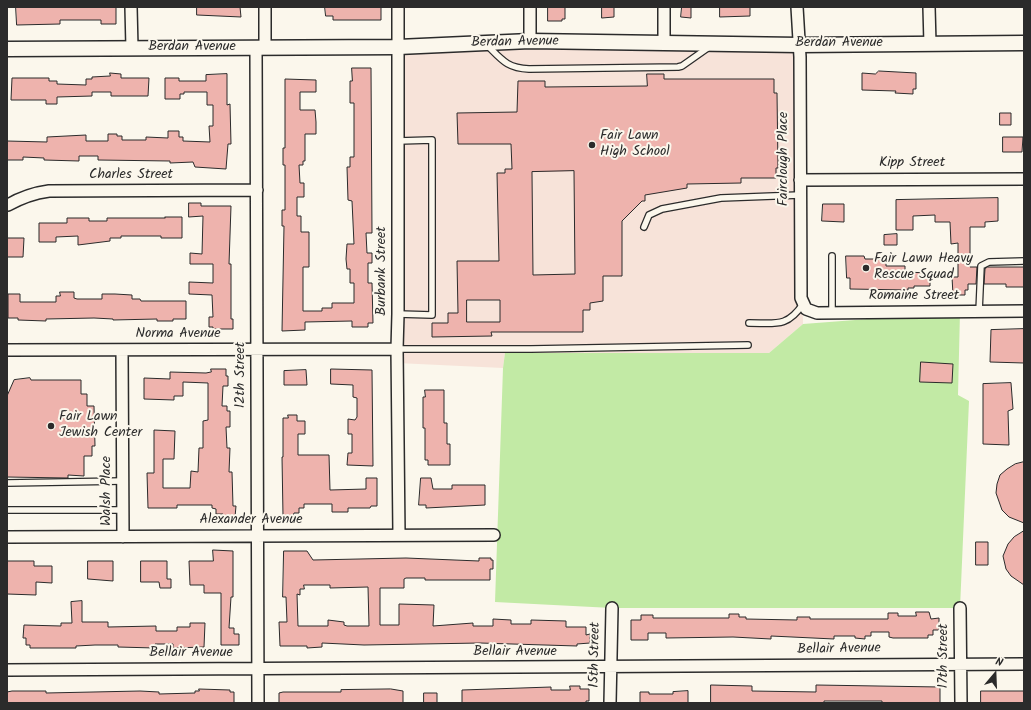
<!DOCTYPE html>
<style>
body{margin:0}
#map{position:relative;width:1031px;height:710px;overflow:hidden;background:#fbf7ec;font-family:Kalam,sans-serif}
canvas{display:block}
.frame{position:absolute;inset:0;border:8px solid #2b2b2b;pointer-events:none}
.north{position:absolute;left:975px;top:654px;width:40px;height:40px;-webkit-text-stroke:3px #fbf7ec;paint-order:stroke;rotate:19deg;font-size:11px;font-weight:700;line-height:16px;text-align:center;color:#2b2b2b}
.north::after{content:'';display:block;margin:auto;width:14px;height:18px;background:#2b2b2b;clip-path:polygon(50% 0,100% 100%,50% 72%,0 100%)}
</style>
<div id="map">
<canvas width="1031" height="710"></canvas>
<div class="frame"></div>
<div class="north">N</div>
</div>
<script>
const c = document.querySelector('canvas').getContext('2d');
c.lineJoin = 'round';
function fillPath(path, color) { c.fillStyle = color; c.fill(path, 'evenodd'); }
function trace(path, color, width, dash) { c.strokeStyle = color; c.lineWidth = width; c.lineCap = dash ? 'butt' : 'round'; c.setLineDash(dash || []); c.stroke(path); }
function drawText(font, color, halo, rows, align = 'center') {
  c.font = font + ' Kalam,sans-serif'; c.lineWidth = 4; c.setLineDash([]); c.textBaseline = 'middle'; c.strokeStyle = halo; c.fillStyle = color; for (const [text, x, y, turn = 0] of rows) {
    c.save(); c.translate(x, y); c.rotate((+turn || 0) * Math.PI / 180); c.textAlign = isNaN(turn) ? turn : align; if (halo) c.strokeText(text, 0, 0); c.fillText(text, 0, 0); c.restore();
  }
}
fillPath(new Path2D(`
 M799,45L803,324L769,353H505L503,368L397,363L398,47Z`), '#f7e3d9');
fillPath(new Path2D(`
 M960,312L958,395L969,401L960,608H612L495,602L503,368L505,353H769L803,324Z`), '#c2eaa5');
const building = new Path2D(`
 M16,7H116V24H101V20H60V24L17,25Z
 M197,7H240L241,17L197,15Z
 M325,7H381V20H333V16H326Z
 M548,7H565V19H562V21H548Z
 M602,7H614V17L602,18Z
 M682,7H691V18L681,17Z
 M720,7H750V16L720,17Z
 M352,68H371L372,233H366L367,253H372V263H368V283H372L373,323H368V327H352V321L305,322V330L282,331L284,226H282V210H285V165H283V148H285V79L316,80V92H300V110H315L316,122V134H305V161H303V165H299L300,183H304V197H297V216H301V232H309V267H303V311H322V308H332V303H354V283H350V269H347L346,259L347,244H354L352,201L348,200L347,167H350V157H354V103H350V81H352Z
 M879,71L916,73V89H913V94L895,93L896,91L862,90V73L875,74Z
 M110,73L121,74V78H149L148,96H111V92H92V96L57,97V104H46V100H11L12,78H49V81H57V84L86,85V79H92V77L110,76Z
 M227,74V105L230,104L231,144H228L226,169L195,167L193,162L170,163V161L98,160V156H79V161L44,160V158L23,157V160H7V141L47,142V137L86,135V141H108V134H117V136H122V140H146V137L168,138V131H179V137H183V141L210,142L209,126H213V105H207V92H184V94H180V99H165V78H179V81H206V75Z
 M647,74H664V79H774V93H777L778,168H776V178H741V183L687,184V188L645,195V201H642L622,221V276H603V301L590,303V310H583V332H491L492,336L432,337V323H448V313H458L457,261H499L497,173H505V169H512L511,144H458L457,113L517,112L518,81H545V87L647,86ZM574,171L575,274L533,275L532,172ZM467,300H500V322H467Z
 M1000,113H1011V125H1000Z
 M1003,137H1023L1022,152H1003Z
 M998,198V221L985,222V227H970V267H977L976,284H968V290H965V295H953L952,277H958V243L951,244L950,222H935V215L913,216V230H896V200Z
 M189,203H201V206H231L229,264H231V319H233V329H213V327H209V317H213L212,295L189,294V282L213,283V264H190V253L202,254L203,216L189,217Z
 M823,204H844V222L822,221Z
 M165,217H182V238H161V236H121V238H110V241L78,245V236L56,237V242H39V223H67V218H89V221H107V218H165Z
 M897,234V245H884V235Z
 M7,238H24L23,257H7Z
 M846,256H864L865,259H886V266H905V272L930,273V286H914V288H908V290L850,289V278H847Z
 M988,267H1024V287H1006V284H984L985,269Z
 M60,292H74V298L77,299H102V294H115L132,295V299H140L141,301H186V319H173V321H157V319L113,320V319L94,318L46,319V321L18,320V318H8V294H20V302H56V296H60Z
 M1024,329V363L990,362L991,330Z
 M921,362L953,364L952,383L920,382Z
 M211,369H226V376H228V386H223L222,406H227V411H230V427H226L227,448H230L229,472H232L233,506H236L235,517L223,516V514H216V509L212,508V505H177V508H148L147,473H154V430L175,431L174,459H163V488H190L191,471L198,472L199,448H203V421L208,420V383L183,382V396H174V400L144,399V378L170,379V372L206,373L211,372Z
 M331,369L372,370L373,466L347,465L348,453H352V434H348V419L355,420L357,417V398L353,397V385L331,384Z
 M306,370L307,385H284V371Z
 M30,378L31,380H81V394H87V406H94L95,446H92V456H84V476L68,475V478L7,477V396L14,380Z
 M1011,383L1013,409L1008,411L1009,445L983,444V384Z
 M425,390H444V423H447V444H450V465H428V460H425V428H423V397H425Z
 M288,415H297V421H305V434H298V455H329L330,490L366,489V478H377V506H371L370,508H348V512H332V504H304V508H299V513H294L293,516H283L282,457H283V418H288Z
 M1024,462V523L1009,517L1002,510L996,493L997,484L1000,475L1007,469L1015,464Z
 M421,478H431L433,489H452V485H485V505L426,508V505H419Z
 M1024,531V585L1011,576L1006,569L1003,556L1008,544L1014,537Z
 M976,542H988V565H976Z
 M213,550L233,551V597H231L229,628H234V634H239V645H221V593H204V585H190L189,561H213Z
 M284,551H307L313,560L406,558L479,561V558H491V560H493V569H490V580H425V578H406L404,579V588H380V625H399V604L434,605L433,626L473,623V626H493V619L511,620V624H531V620L566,621V627H586V635L590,634V643L577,644V646L480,643L364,645L322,643V647L307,648V646H280L279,622H287L286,597H283ZM304,585H330V588L368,587L369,626H347L344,625V622L328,620V626H298L297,594L300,595V589H304Z
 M7,561H34V566H52V583L36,582V595L7,594Z
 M88,561H113V581L88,579Z
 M141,561H167V579H171V588H160L159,582H141Z
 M82,601V622H108V627L156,626V631H177V627H190V623H205L204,647L173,648V644H155V648L118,647V645H95L76,646V648H30V645H26V638H23L24,625L61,626V623H72L71,602Z
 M916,612H929L931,619L939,618V630H933V635H928V638H893L889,637V632H871V636H865V639L855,638V636H834V639L771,636V639L733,637L666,638V633H648V640H631V620H641V615H653V618H729V614H739V617H746V619L797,620V617H810V619H888V613H898V616H916Z
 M711,685L752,686V691L816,692V685L940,687V703H882V701H824V703H711Z
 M570,686H580V689H589V701H586V703H462V690L551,687V690H570Z
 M199,689L230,690V692H234V703H7V692L12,691H46V693L140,691L159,692V694L195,693V691H199Z
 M391,689L403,691V703H279V693L283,692H341V690Z
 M688,691V703H640V692H649V694H673V692Z
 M981,691H1024V703H981Z
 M424,693H437V703H424Z`);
fillPath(building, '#eeb3ad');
trace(building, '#2b2b2b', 1);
const service = new Path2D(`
 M487,45C502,60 507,68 529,69L678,67L682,66L709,47
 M398,141L432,140V315L398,314
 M644,227L649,215L662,209L721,198L800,195
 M979,312L981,266L989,262L1024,261
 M832,313V256
 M749,323C775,323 787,328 803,304
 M397,349H531L748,345
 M7,483L123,481
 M7,510H123`);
const minor = new Path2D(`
 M131,7L132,48
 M265,7V47
 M398,7V314L397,349L399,535
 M530,7V41
 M664,7V42
 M797,7L800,57L801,298L806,309L817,313L1024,311
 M929,7L930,44
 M256,47L258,703
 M800,180L1024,179
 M8,205C22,197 34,193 49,191L257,190
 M7,350L397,349
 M122,350L123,537
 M7,537L494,535
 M960,608L961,703
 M7,670L1024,664
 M610,703L612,608`);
const tertiary = new Path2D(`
 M7,49L398,47L530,41L799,45L1024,43`);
trace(service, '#2b2b2b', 8);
trace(minor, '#2b2b2b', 14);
trace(tertiary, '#2b2b2b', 17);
trace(service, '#fbf7ec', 5.5);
trace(minor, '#fbf7ec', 11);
trace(tertiary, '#fbf7ec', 14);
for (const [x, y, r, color] of [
 [592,145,4,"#2b2b2b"],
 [866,268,4,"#2b2b2b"],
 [51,426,4,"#2b2b2b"]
]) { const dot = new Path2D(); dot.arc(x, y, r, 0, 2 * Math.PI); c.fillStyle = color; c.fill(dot); trace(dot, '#fbf7ec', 1.5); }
drawText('14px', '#2b2b2b', '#fbf7ec', [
 ["Berdan Avenue",515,43,-1],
 ["Berdan Avenue",839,44],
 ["Berdan Avenue",192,48],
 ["Fairclough Place",785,159,-90],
 ["Kipp Street",912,164],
 ["Charles Street",131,176],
 ["Burbank Street",383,271,-90],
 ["Romaine Street",914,297],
 ["Norma Avenue",178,335],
 ["12th Street",242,375,-90],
 ["Walsh Place",108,491,-90],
 ["Alexander Avenue",251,521],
 ["Bellair Avenue",839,650,-1],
 ["Bellair Avenue",515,653],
 ["Bellair Avenue",191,654],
 ["15th Street",596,655,-89],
 ["17th Street",945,656,-90]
]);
drawText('14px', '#2b2b2b', '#fbf7ec', [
 ["Fair Lawn",600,137],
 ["High School",600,153],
 ["Fair Lawn Heavy",874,260],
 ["Rescue Squad",874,276],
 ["Fair Lawn",59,418],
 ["Jewish Center",59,434]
], 'left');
</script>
